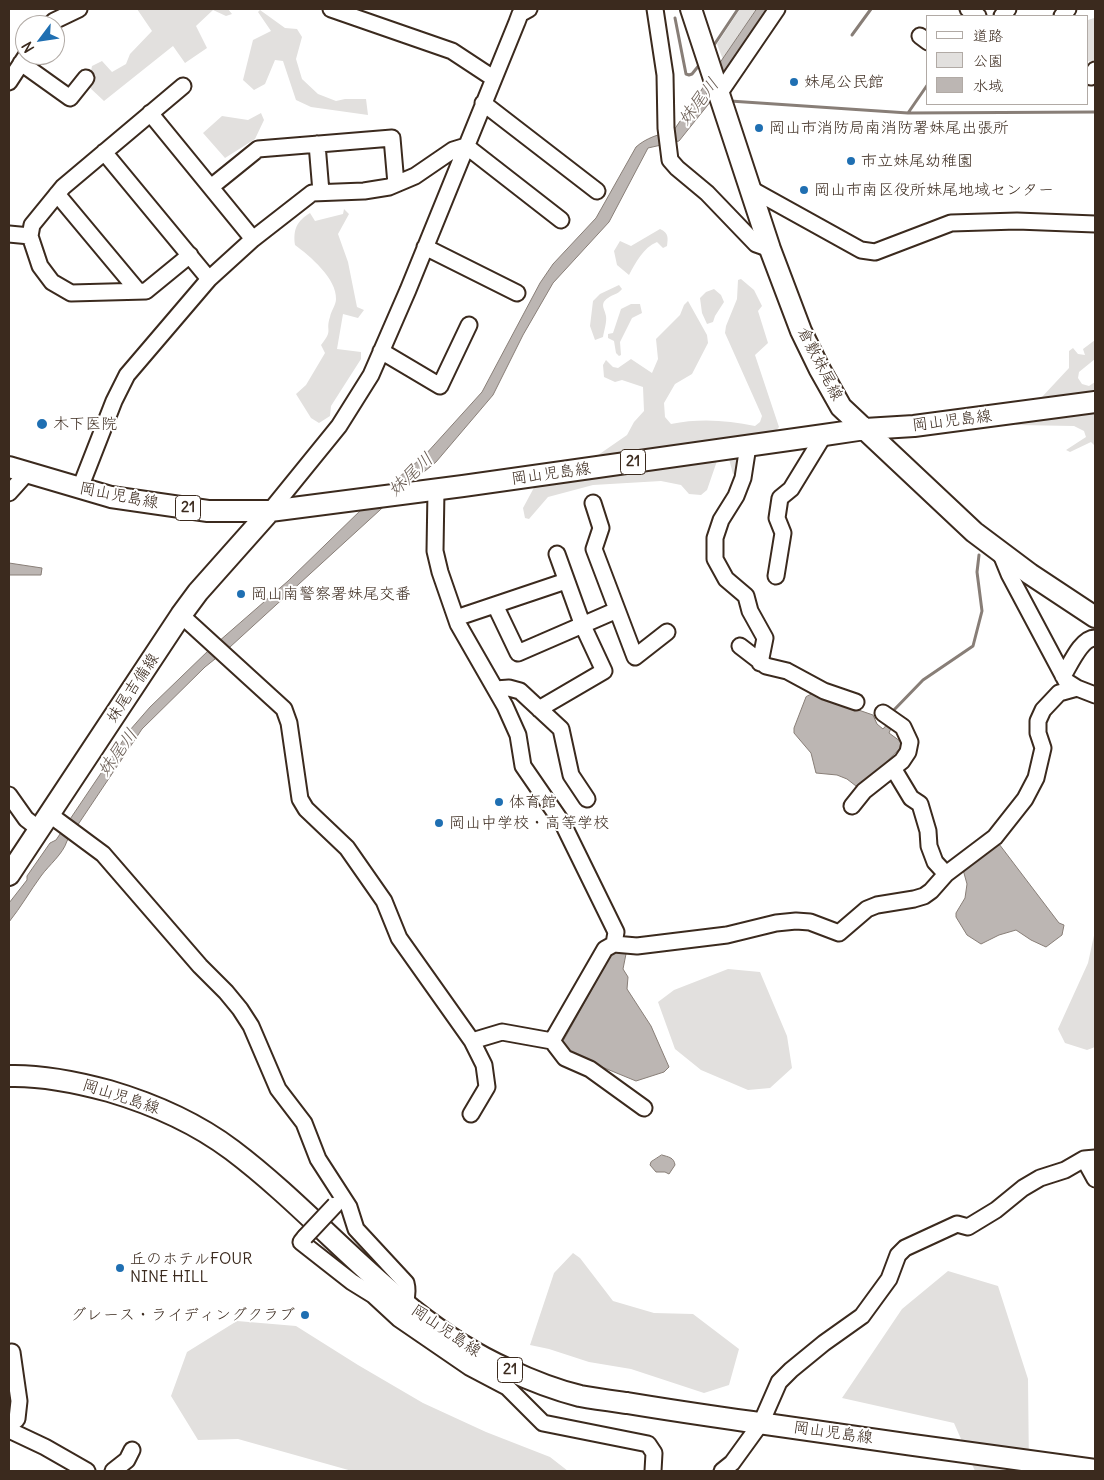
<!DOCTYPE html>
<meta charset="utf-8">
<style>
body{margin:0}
#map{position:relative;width:1104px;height:1480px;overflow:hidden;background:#fff;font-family:Delius,"Klee One",sans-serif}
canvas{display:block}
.frame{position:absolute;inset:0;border:10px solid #3b2a1e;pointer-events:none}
.legend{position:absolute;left:926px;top:15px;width:162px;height:90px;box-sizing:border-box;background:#fff;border:1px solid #b1aaa5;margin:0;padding:6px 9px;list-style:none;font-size:15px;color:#3b2a1e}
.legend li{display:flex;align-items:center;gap:10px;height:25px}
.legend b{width:25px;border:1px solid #b1aaa5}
.north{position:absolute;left:15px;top:15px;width:50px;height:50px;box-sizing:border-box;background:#fff;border:1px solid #b1aaa5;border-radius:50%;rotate:239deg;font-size:14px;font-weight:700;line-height:20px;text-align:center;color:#3b2a1e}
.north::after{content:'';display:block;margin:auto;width:18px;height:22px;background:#1f6fb2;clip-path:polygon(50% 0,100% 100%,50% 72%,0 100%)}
</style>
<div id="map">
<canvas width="1104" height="1480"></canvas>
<div class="frame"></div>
<ul class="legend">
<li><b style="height:6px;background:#fff"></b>道路</li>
<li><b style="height:14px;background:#e2e0de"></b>公園</li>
<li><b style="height:14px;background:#bcb6b3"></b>水域</li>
</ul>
<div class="north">N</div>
</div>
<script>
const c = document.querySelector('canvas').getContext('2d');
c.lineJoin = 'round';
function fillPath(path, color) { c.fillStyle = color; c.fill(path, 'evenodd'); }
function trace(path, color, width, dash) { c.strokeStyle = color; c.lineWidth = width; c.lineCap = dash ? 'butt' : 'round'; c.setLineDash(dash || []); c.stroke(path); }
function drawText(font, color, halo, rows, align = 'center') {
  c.font = font + ' Delius,"Klee One",sans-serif'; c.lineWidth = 4; c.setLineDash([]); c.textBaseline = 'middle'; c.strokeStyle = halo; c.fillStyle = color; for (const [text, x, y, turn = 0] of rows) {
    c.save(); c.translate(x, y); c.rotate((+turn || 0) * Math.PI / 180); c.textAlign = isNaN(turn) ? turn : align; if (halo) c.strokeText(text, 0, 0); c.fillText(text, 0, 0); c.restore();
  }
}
fillPath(new Path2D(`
 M137,9H228L232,14L226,16L213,10L196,26L207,48L185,63L173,46L104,101L88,86L92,66L102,61L112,72L126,64L130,54L152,31Z
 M740,9H771L725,65L717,44Z
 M260,10L285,28L297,29L302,37L296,59L302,79L318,94L336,101L345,99H366L368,115L311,107L296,100L283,61L275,60L265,84L254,90L243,80L253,40L271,31L258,12Z
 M1095,15V59L1090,62L1088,61V20L1094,18Z
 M261,113L264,120L255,139L225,158L203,133L222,116L248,120Z
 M344,209L349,214L338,234L348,262L357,307L364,310L358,318L343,314L337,349L361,352V359L331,406L330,416L319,423L311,418L296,394L306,385L325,353L321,345C334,329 325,332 330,317C331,311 336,305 336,299C337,279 310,256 295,245C293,229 297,221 310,213L315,221L343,214Z
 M660,229C669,233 668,238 667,246L663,248L657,242C643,248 636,262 629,275L617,265L614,251L620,241L631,246Z
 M741,279L754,290L762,306L758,311L768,343L755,355L779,427L773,434L588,462L627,435L634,422L644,411L643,387L622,380L615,382L604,377L603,365L606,360L613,367L618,368L631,359L652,373L658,359L656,339L680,315L684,305L688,301L707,335L708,343L692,374L675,384L664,403L665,417L671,424C699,418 727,420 755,426L760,422L762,416L725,333L726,326L737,299L738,280Z
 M619,285L622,289C617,295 613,294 608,298C599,304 605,309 606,316C607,322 604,331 603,337L595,340L590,326L593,301L600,294Z
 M714,289L721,295L724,302L715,316L713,322L707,324L702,313L700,298L706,292Z
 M631,304H640L642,313L632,318L620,342L621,355L619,356L616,353L614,341L608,338V334L613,333L621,309Z
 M1095,340V359L1079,372L1078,378L1082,384L1089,386L1095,382V397L1042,405L1041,398L1069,368V351L1073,348L1078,354L1085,355L1083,349Z
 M1095,409V446L1091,442L1070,452L1066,450L1086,437L1084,431L1074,426L1016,425V421Z
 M743,455L741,473L733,474L729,459L717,461L707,490L701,495L689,494L681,485L661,481L593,485L548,497L529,519L525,518L523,508L537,482Z
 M1095,931V1047L1087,1050L1065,1043L1058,1029L1088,963Z
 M728,969L760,972L787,1036L792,1068L770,1088L748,1090L701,1070L675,1049L658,1002L674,990Z
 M573,1253L580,1258L613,1301L654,1313L693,1314L739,1349L729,1385L704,1393L631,1369L589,1362L549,1349L530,1345L554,1273Z
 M948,1271L998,1286L1028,1379L1029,1471H975L954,1423L842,1398L902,1309Z
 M237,1321L296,1326L358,1365L423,1403L486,1432L550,1457L568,1471H352L238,1439L198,1440L171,1396L187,1352Z`), '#e2e0de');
const water = new Path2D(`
 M757,9H772L709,99L711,101L679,141L648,148L609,222L553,283L523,335L493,395L436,462L403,489L230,647L205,667L142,729L67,841C63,854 49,865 41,876C30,891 21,907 9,922V903L27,880V876L50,843L56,840L130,730L150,707L210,649L288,581L364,507L425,455L482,392L540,283L553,264L596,218L636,147C646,138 659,134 673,131Z
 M9,563L42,568L41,575H9Z
 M812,694L873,715L877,724L883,729L889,722L893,724L889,733L904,744L878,771L859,786H856L847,779L837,775L816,773L811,753L794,733V728L806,697Z
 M996,840L1059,923L1064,925L1062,935L1046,947L1031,940L1016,930L999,935L981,944L967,935L956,917V913L965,898L967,884L962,866Z
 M627,949L623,969L628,977L627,989L651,1026L669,1067L664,1072L636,1081L568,1053L562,1043L605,966L603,964L608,952Z
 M662,1155C668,1157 674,1157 675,1165L669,1174L665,1172H656L650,1165L651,1162Z`);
fillPath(water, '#bcb6b3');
trace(water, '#887e77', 1);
trace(new Path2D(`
 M675,18L686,74L689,75L692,74L700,64
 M852,35L871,9
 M714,45L738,9
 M730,101L908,113L1095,112
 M908,113L928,84
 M894,714L892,712L923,680L973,646L982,611L977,572L979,555`), '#887e77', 3);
const minor = new Path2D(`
 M331,9L452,51L493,78
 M655,9L665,75L666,128L670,160L677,168L707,193L756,244L770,249
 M968,9L978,16
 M1002,16L1008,9
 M1062,16L1068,9
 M50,25L54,21L79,9
 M920,36L928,42
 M21,63L70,98L86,78
 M1091,77L1095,70
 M9,82L26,56
 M183,86L63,187L32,225L30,236L40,266L52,282L71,293L146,291L190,255
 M719,94L777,9
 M483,103L597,191
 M150,113L253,239
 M317,144L321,192
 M466,146L561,220
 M104,152L209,279
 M211,187L258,149L392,138L396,184
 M751,189L861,250L875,252L951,223L1017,221L1095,224
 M57,194L138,291
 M9,234L30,236
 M425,247L517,293
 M381,351L440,386L469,325
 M748,446L743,478L736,496L721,520L715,538V559L726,579L746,596L750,611L765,638L760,663
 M80,488L114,401L127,375L209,279L253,239L312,193L364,191L389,187L415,176L453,150L466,146
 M436,490L435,551L440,572L458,624L505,706L518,735L523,766L563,824L616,932L614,944L605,949L552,1041L502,1032L472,1041
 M9,493L27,473
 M593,503L601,528L594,549L635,657L667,632
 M270,511L339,426L371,375L408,290L517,22L520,14L529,9
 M1000,552L1009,574L1066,681L1077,688L1095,695
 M776,576L783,533L777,518L780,498L791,489L824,435
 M495,605L518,653L617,610
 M181,615L284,709L289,723L300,799L306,809L347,848L384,901L399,938L472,1041L484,1065L487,1087L471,1114
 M456,618L566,581
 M740,646L766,666L787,671L824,691L856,702
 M1063,676C1070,665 1081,638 1095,638
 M496,689L509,688L520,691L561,729L571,775L587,799
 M539,709L604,671L583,626L557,554
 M893,768L911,798L920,804L928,831L929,846L935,862L946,874
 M9,795L26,819L39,829
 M852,806L864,791L902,761L908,752L910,742L903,727L883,713
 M49,814L103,854L200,966L226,992L240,1009L251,1026L278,1089L304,1123L318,1159L349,1207L356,1229L406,1283C409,1294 404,1309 399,1319L373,1295L352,1282L301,1242L305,1237
 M614,944L637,946L727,935L776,923L796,921L810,922L839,933L867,909L877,905L914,899L924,896L931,891L946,874L995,837L1025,799L1036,778L1043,748L1038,733V721L1043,710L1059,693L1077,688
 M552,1041L565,1058L590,1069L644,1108
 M1084,1159L1095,1179
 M399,1319L469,1367L507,1387L543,1423L648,1444L654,1453L653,1471
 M9,1426L17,1419L19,1401L12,1352
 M9,1430L45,1447L87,1471
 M113,1471L127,1460L132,1450
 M722,1471L732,1463L761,1423L779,1382L791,1370L824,1343L862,1316L889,1279L898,1255L905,1248L957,1224L968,1227L996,1210L1023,1188L1040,1178L1065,1170L1084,1159L1095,1158`);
const major = new Path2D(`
 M691,9L770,249L801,331L819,368L841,407L974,532L1030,574L1095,617
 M9,467L111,497L208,511H270L463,486L824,435L865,429L914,426L1095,402
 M9,875L181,615L198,592L270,511
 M9,1076C43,1075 76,1082 109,1091C153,1104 196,1123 232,1150C325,1220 399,1321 507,1369C530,1380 556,1390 580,1396C596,1399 612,1401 627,1403C669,1410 710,1416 752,1422C866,1439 981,1454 1095,1470`);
trace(minor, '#3b2a1e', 19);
trace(major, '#3b2a1e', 24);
trace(minor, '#fff', 15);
trace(major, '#fff', 20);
const minorBridge = new Path2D(`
 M305,1237L335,1205`);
trace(minorBridge, '#3b2a1e', 19, []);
trace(minorBridge, '#fff', 15);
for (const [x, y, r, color] of [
 [794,82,5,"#1f6fb2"],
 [759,128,5,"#1f6fb2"],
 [851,161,5,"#1f6fb2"],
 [804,190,5,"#1f6fb2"],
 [42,424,6,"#1f6fb2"],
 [241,594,5,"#1f6fb2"],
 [499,802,5,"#1f6fb2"],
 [439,823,5,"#1f6fb2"],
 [120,1268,5,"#1f6fb2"],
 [305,1315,5,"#1f6fb2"]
]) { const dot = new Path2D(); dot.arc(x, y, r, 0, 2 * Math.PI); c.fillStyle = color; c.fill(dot); trace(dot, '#fff', 2); }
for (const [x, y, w] of [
 [633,462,25],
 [188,508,25],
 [510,1370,25]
]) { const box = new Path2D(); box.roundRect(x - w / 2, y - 12.5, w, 25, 4); c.fillStyle = '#fff'; c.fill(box); trace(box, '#3b2a1e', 1); }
drawText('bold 15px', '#3b2a1e', null, [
 ["21",633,462],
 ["21",188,508],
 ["21",510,1370]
]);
drawText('16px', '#3b2a1e', '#fff', [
 ["妹尾公民館",804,82],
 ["岡山市消防局南消防署妹尾出張所",769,128],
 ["市立妹尾幼稚園",861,161],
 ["岡山市南区役所妹尾地域センター",814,190],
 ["木下医院",53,424],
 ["岡山南警察署妹尾交番",251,594],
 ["体育館",509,802],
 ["岡山中学校・高等学校",449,823],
 ["丘のホテルFOUR",130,1259],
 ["NINE HILL",130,1277],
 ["グレース・ライディングクラブ",295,1315,"right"]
], 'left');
drawText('16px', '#3b2a1e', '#fff', [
 ["倉敷妹尾線",820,364,63],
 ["岡山児島線",952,421,-7],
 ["岡山児島線",551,474,-8],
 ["岡山児島線",119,496,11],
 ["妹尾吉備線",133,688,-56],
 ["岡山児島線",121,1097,18],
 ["岡山児島線",446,1331,34],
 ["岡山児島線",833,1433,8]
]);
drawText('italic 18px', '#685b52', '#fff', [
 ["妹尾川",699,102,-52],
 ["妹尾川",411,475,-43],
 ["妹尾川",118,753,-54]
]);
</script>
